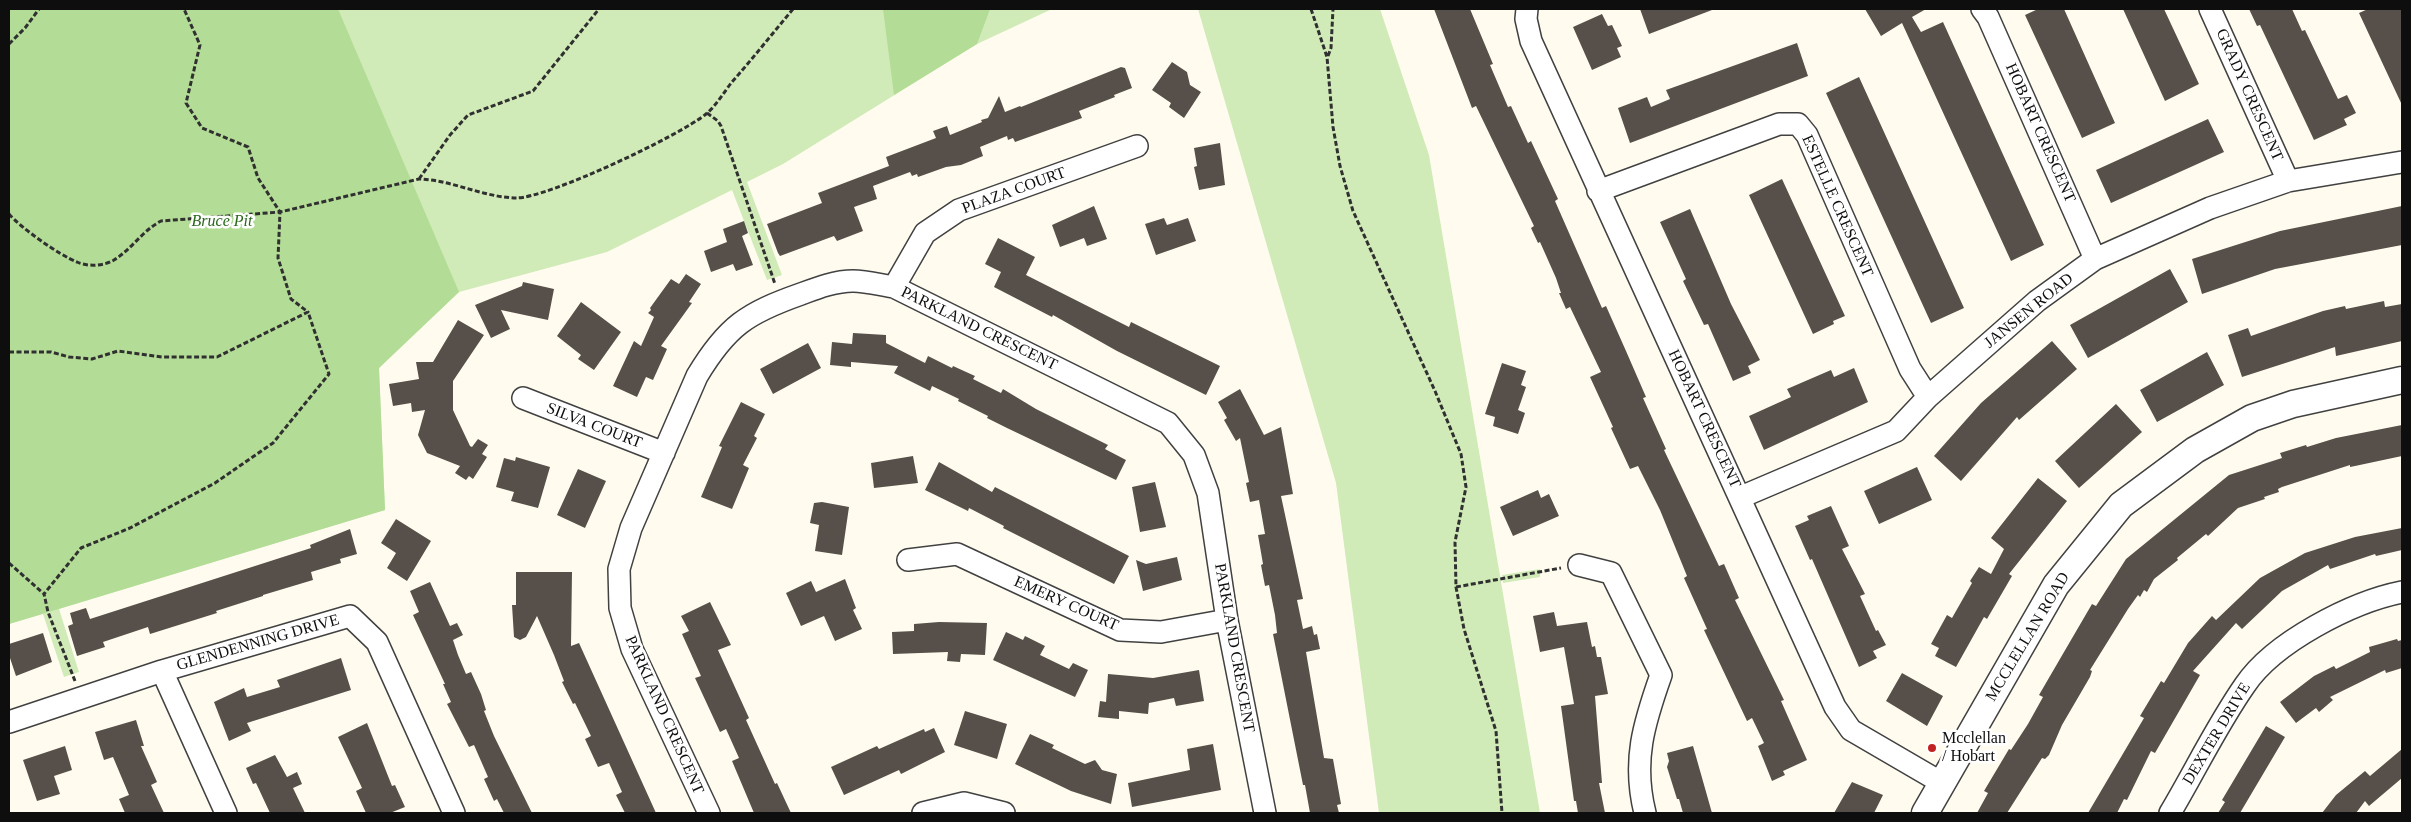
<!DOCTYPE html>
<style>
body{margin:0}
#map{position:relative;width:2411px;height:822px;overflow:hidden;background:#fffcef;font-family:Georgia,serif}
canvas{display:block}
.frame{position:absolute;inset:0;border:10px solid #0e0e0e;pointer-events:none}
</style>
<div id="map">
<canvas width="2411" height="822"></canvas>
<div class="frame"></div>
</div>
<script>
const c = document.querySelector('canvas').getContext('2d');
c.lineJoin = 'round';
function fillPath(path, color) { c.fillStyle = color; c.fill(path, 'evenodd'); }
function trace(path, color, width, dash) { c.strokeStyle = color; c.lineWidth = width; c.lineCap = dash ? 'butt' : 'round'; c.setLineDash(dash || []); c.stroke(path); }
function drawText(font, color, halo, rows, align = 'center') {
  c.font = font + ' Georgia,serif'; c.lineWidth = 5; c.setLineDash([]); c.textBaseline = 'middle'; c.strokeStyle = halo; c.fillStyle = color; for (const [text, x, y, turn = 0] of rows) {
    c.save(); c.translate(x, y); c.rotate((+turn || 0) * Math.PI / 180); c.textAlign = isNaN(turn) ? turn : align; if (halo) c.strokeText(text, 0, 0); c.fillText(text, 0, 0); c.restore();
  }
}
fillPath(new Path2D(`
 M9,9H1052L977,44L783,164L747,182L782,275L767,280L732,190L607,252L459,292L379,368L385,510L59,609L79,672L64,677L43,614L9,624Z
 M1198,9H1380L1429,155L1540,813H1379L1336,483Z
 M1540,569V577L1503,583L1502,575Z`), '#d0ebb7');
fillPath(new Path2D(`
 M9,9H338L459,292L379,368L385,510L9,624Z
 M883,9H990L977,44L894,95Z`), '#b3dc96');
fillPath(new Path2D(`
 M1434,9H1470L1493,64L1490,65L1508,107L1511,106L1528,143L1531,141L1558,199L1555,201L1602,308L1606,306L1626,351L1646,397L1643,398L1666,449L1664,450L1719,566L1724,564L1739,598L1735,600L1784,700L1781,701L1807,760L1783,771L1785,775L1772,781L1758,746L1764,743L1752,718L1747,721L1704,630L1707,629L1684,578L1687,576L1660,510L1638,466L1630,469L1611,428L1613,427L1590,377L1601,372L1570,307L1566,309L1559,293H1561L1556,278L1540,242L1538,243L1531,228L1534,226L1503,162L1476,106L1472,108Z
 M1640,9H1712V10L1649,34Z
 M1865,9H1926L1912,17L1921,32L1943,22L2044,245L2011,261L1902,23L1881,36Z
 M2038,9H2064L2115,123L2082,138L2025,15Z
 M2123,9H2164L2199,84L2165,101Z
 M2249,9H2292L2302,31L2305,30L2338,99L2347,95L2356,113L2344,119L2347,125L2314,140L2260,25L2257,26Z
 M2368,9H2402V105L2359,13Z
 M1602,14L1608,26L1612,25L1622,46L1617,48L1621,57L1592,70L1573,27Z
 M1797,43L1808,76L1630,143L1618,108L1647,97L1651,107L1670,99L1666,90Z
 M1172,62L1187,72L1190,85L1201,92L1184,118L1169,107L1171,103L1152,90Z
 M1121,67L1125,68L1132,88L1114,95L1115,97L1079,111L1082,118L1015,142L1013,138L1008,140L1007,136L980,147L983,156L961,165L946,167L918,177L917,174L912,176L910,172L873,186L877,199L854,207L863,231L837,241L834,236L780,256L778,253L767,224L822,203L818,193L889,166L886,157L936,138L933,131L947,126L950,135L982,122L981,120L988,118L999,96L1005,112L1020,106L1021,107Z
 M1859,77L1964,308L1931,323L1826,93Z
 M2208,119L2224,152L2111,203L2096,170Z
 M1220,143L1225,185L1199,190L1194,167L1197,166L1194,148Z
 M1782,179L1845,316L1833,321L1834,324L1813,334L1749,195Z
 M1094,206L1107,239L1087,246L1084,238L1060,247L1052,225Z
 M2402,206V245L2275,269L2202,294L2192,259L2280,231Z
 M1690,209L1731,304L1760,360L1748,366L1751,373L1733,381L1708,324L1704,325L1683,281L1686,279L1660,222Z
 M1164,218L1167,225L1188,218L1196,241L1156,255L1145,224Z
 M744,221L748,233L742,236L753,265L736,271L733,264L711,272L704,251L727,242L723,229Z
 M998,238L1035,257L1026,275L1129,327L1131,322L1220,366L1206,395L1117,351L1053,315L1052,317L994,287L1001,272L985,264Z
 M2170,269L2188,302L2088,358L2070,325Z
 M686,274L701,284L689,302L692,303L661,346L667,349L653,380L646,377L637,397L613,386L634,341L641,346L654,317L648,313L651,310L650,308L671,279L679,284Z
 M523,282L554,289L548,320L501,310L510,329L491,338L475,305L522,286Z
 M2384,301L2385,307L2402,304V341L2336,356L2335,347L2242,377L2228,335L2248,328L2251,336L2323,311L2345,306L2346,309Z
 M581,302L621,332L594,370L578,359L581,355L557,336Z
 M458,320L484,335L453,381V410L470,446L472,447L478,439L488,445L482,454L487,457L473,479L469,476L466,480L455,473L460,466L427,453L418,435L425,410L412,412L411,403L393,406L389,384L419,379L416,362H433Z
 M853,333L886,335V343L925,363L928,356L952,368L953,366L975,376L973,379L1001,393L1003,389L1036,409L1108,445L1105,449L1126,460L1116,480L1007,428L987,418L988,416L958,401L959,399L932,386L930,391L894,373L898,366L851,362V367L830,365L832,342L852,344Z
 M2052,341L2077,369L2019,420L2017,417L1961,481L1934,456L1981,403Z
 M808,343L821,368L773,394L760,369Z
 M2207,352L2224,385L2157,422L2140,390Z
 M1502,363L1526,371L1521,385L1526,387L1518,410L1525,413L1518,434L1493,426L1495,417L1485,414Z
 M1854,368L1868,402L1764,450L1749,416L1791,397L1787,389L1831,370L1834,377Z
 M1240,389L1264,435L1281,427L1293,494L1281,496L1303,599L1297,600L1303,629L1312,626L1314,635L1317,634L1320,649L1306,652L1324,758L1333,759L1341,804L1337,805L1339,813H1310L1305,785H1303L1273,634L1277,633L1275,615L1269,585L1265,586L1261,565L1263,564L1258,535L1265,534L1259,500L1250,502L1246,483L1249,482L1240,438L1236,441L1224,420L1227,418L1218,402Z
 M741,402L765,414L754,436L757,438L743,465L749,468L732,509L701,497L722,447L719,446Z
 M2116,404L2142,432L2079,488L2055,461Z
 M2402,425V456L2355,466L2350,467V465L2282,487L2278,489L2279,492L2264,497L2265,499L2238,508L2208,536L2206,534L2177,558L2178,560L2154,579L2147,592L2144,590L2140,597L2138,595L2128,609L2090,670L2092,671L2090,677L2062,725L2049,755L2045,759L2042,758L2007,813H1977L1988,793L1984,791L2009,749L2011,750L2028,724L2043,697L2039,695L2064,652L2092,604L2096,606L2126,559L2229,475L2282,458L2280,453L2306,445L2307,447L2336,438Z
 M913,456L918,483L874,488L871,463Z
 M516,457L550,467L538,508L511,501L514,492L496,487L504,458L515,461Z
 M939,462L992,492L995,487L1129,556L1114,584L1003,528L1004,526L969,508L968,511L925,490Z
 M1917,467L1932,500L1879,524L1864,491Z
 M578,469L606,481L585,528L557,515Z
 M2038,478L2067,501L2009,574L2012,576L1987,619L1984,617L1956,667L1935,656L1939,648L1931,644L1947,615L1952,618L1972,583L1970,581L1979,567L1991,574L2004,549L1991,538Z
 M1155,482L1166,527L1140,532L1132,487Z
 M1538,490L1541,498L1549,494L1559,516L1513,536L1500,507Z
 M822,502L849,507L842,555L815,551L819,525L810,523L814,503Z
 M1831,506L1849,546L1842,549L1865,594L1860,596L1876,631L1878,630L1886,645L1873,651L1877,658L1859,667L1812,559L1810,560L1795,526L1809,520L1807,516Z
 M396,519L431,541L407,581L387,568L396,553L381,543Z
 M2402,528V550L2376,556L2375,554L2330,569L2328,565L2282,591L2242,629L2236,623L2193,671L2200,675L2155,753L2151,751L2127,800L2124,799L2117,813H2088L2144,718L2140,716L2161,681L2164,683L2188,643L2212,616L2216,620L2260,578L2305,553L2355,537Z
 M350,529L357,554L340,559L341,563L311,572L313,580L263,595V596L216,611L217,613L150,634L148,627L103,642L105,647L77,656L68,626L73,624L70,613L86,608L90,619L311,548L310,545Z
 M1177,557L1182,580L1143,591L1136,560L1146,564Z
 M516,572H572L571,646L579,643L656,813H625L616,795L622,792L609,763L598,767L585,739L591,736L575,703L573,704L562,682L564,681L554,655L537,616L526,637L520,640L514,637L512,605H516Z
 M845,579L856,608L853,610L862,629L835,641L824,616L801,626L786,593L811,581L816,592Z
 M430,582L450,626L457,623L463,635L453,640L458,655L466,674L471,672L481,694L486,710L484,711L494,736L532,813H504L497,799L494,801L484,779L488,777L474,745L469,747L447,704L451,702L443,684H445L413,615L419,612L410,591Z
 M710,602L731,645L718,650L749,718L746,720L775,784L777,783L791,813H754L732,761L739,758L726,729L720,732L695,678L701,676L682,634L689,631L681,616Z
 M1554,612L1557,626L1587,622L1592,647L1595,646L1597,657H1601L1608,694L1595,696L1602,783H1599L1605,813H1578L1576,801H1574L1561,706L1574,704L1564,647L1540,652L1533,616Z
 M939,622L987,623L985,655L961,654L960,662L947,661L948,652L893,654L892,632L914,631V624Z
 M1006,632L1023,640L1025,636L1045,646L1040,655L1069,669L1073,663L1088,670L1075,697L993,660Z
 M43,633L52,662L16,676L9,655V644Z
 M2397,639L2398,641L2402,640V668L2386,673L2385,670L2330,697L2333,700L2319,712L2316,708L2296,723L2280,702L2314,676L2334,666L2336,669L2370,652L2369,647Z
 M341,658L351,690L247,723L251,731L229,741L214,702L244,688L247,697L280,687L277,680Z
 M1199,670L1204,701L1176,706L1174,698L1149,703L1148,714L1119,711V719L1098,717L1100,701L1106,702L1108,674L1153,678Z
 M1902,673L1943,696L1927,726L1886,701Z
 M965,711L1007,724L997,759L954,745Z
 M136,720L144,746H141L157,782L151,785L164,813H125L119,799L129,795L113,757L104,760L95,732Z
 M367,723L392,786L395,785L405,807L390,813H366L356,791L362,788L338,737Z
 M2266,726L2285,737L2240,813H2218L2225,802L2222,800Z
 M934,728L945,752L901,774L899,770L844,795L831,767L877,746L879,749L924,729L925,732Z
 M1030,734L1054,745L1052,748L1085,764L1095,760L1102,770L1117,774L1111,804L1071,791L1015,764Z
 M1213,744L1221,790L1132,807L1128,783L1190,770L1187,749Z
 M65,746L72,770L54,776L60,794L37,801L23,760Z
 M1693,746L1712,813H1683L1679,799H1677L1667,767L1669,761L1667,753Z
 M2402,749V778L2369,806L2365,801L2356,813H2322L2336,795L2365,771L2370,776Z
 M275,755L287,777L297,772L302,784L293,788L305,813H270L256,783L253,784L246,768Z
 M1852,782L1883,795L1874,813H1834Z`), '#57504a');
const minor = new Path2D(`
 M1527,9L1526,19L1531,41L1835,707L1851,730L1942,783
 M1982,9L1988,17L2095,259
 M2210,9L2288,181
 M1598,191L1779,124H1798L1807,135L1910,369L1928,397
 M894,287L925,233L959,210L1137,146
 M523,398L664,453
 M1741,497L1896,431L1928,397L2037,301L2095,259L2210,208L2288,181L2402,162
 M908,560L957,554L1120,630L1161,632L1227,620
 M1579,565L1611,573L1661,675C1644,723 1632,761 1645,813
 M162,671L226,813
 M9,722L162,671L350,616L377,642L454,813
 M709,813L632,649L620,608L619,569L631,528L697,376C727,326 747,313 801,294C817,288 835,281 853,281C866,281 881,285 894,287L1168,423L1194,455L1208,493L1227,620L1265,813
 M923,813L964,803L1004,813
 M2170,813C2195,771 2217,725 2245,685C2274,642 2352,602 2402,592`);
const tertiary = new Path2D(`
 M1925,813L2056,585L2121,505L2195,450L2252,418L2293,404L2402,380`);
trace(minor, '#414141', 24);
trace(tertiary, '#414141', 29);
trace(new Path2D(`
 M1311,9L1327,57L1333,127L1340,166L1353,211L1435,391L1461,454L1466,487L1455,542L1456,587L1464,629L1496,731L1502,813
 M9,44L25,28L39,9
 M1328,56L1331,48L1333,9
 M707,113L718,121L721,126L775,284
 M419,179L450,135L468,115L533,91L599,9
 M9,214C21,228 59,255 77,262C88,267 104,266 114,260C132,249 142,231 161,221L280,212L419,179C452,180 482,197 516,198C548,198 679,136 706,114C716,106 724,92 732,82C753,58 773,33 793,9
 M9,352H51L69,357L92,359L118,351L162,357H217L308,312L291,299L278,258L280,212L258,178L248,147L202,128L186,103L200,45L184,9
 M9,563L44,594
 M1456,587L1561,568
 M75,681L48,612L44,594L81,548L130,528L215,483L273,443L329,374L308,312`), '#303030', 3, [5, 2.5]);
trace(minor, '#fff', 21);
trace(tertiary, '#fff', 26);
for (const [x, y, r, color] of [
 [1932,748,5,"#c32223"]
]) { const dot = new Path2D(); dot.arc(x, y, r, 0, 2 * Math.PI); c.fillStyle = color; c.fill(dot); trace(dot, '#fff', 2); }
drawText('16px', '#0e0e0e', '#fff', [
 ["GRADY CRESCENT",2249,95,66],
 ["HOBART CRESCENT",2040,133,66],
 ["PLAZA COURT",1014,191,-20],
 ["ESTELLE CRESCENT",1837,206,66],
 ["JANSEN ROAD",2029,311,-39],
 ["PARKLAND CRESCENT",979,329,26],
 ["HOBART CRESCENT",1704,419,65],
 ["SILVA COURT",594,426,21],
 ["EMERY COURT",1066,604,24],
 ["MCCLELLAN ROAD",2028,637,-59],
 ["GLENDENNING DRIVE",258,643,-16],
 ["PARKLAND CRESCENT",1234,648,80],
 ["PARKLAND CRESCENT",664,715,66],
 ["DEXTER DRIVE",2217,734,-59]
]);
drawText('italic 16px', '#29681c', '#fff', [
 ["Bruce Pit",222,222]
]);
drawText('16px', '#0e0e0e', '#fff', [
 ["Mcclellan",1942,739],
 ["/ Hobart",1942,757]
], 'left');
</script>
